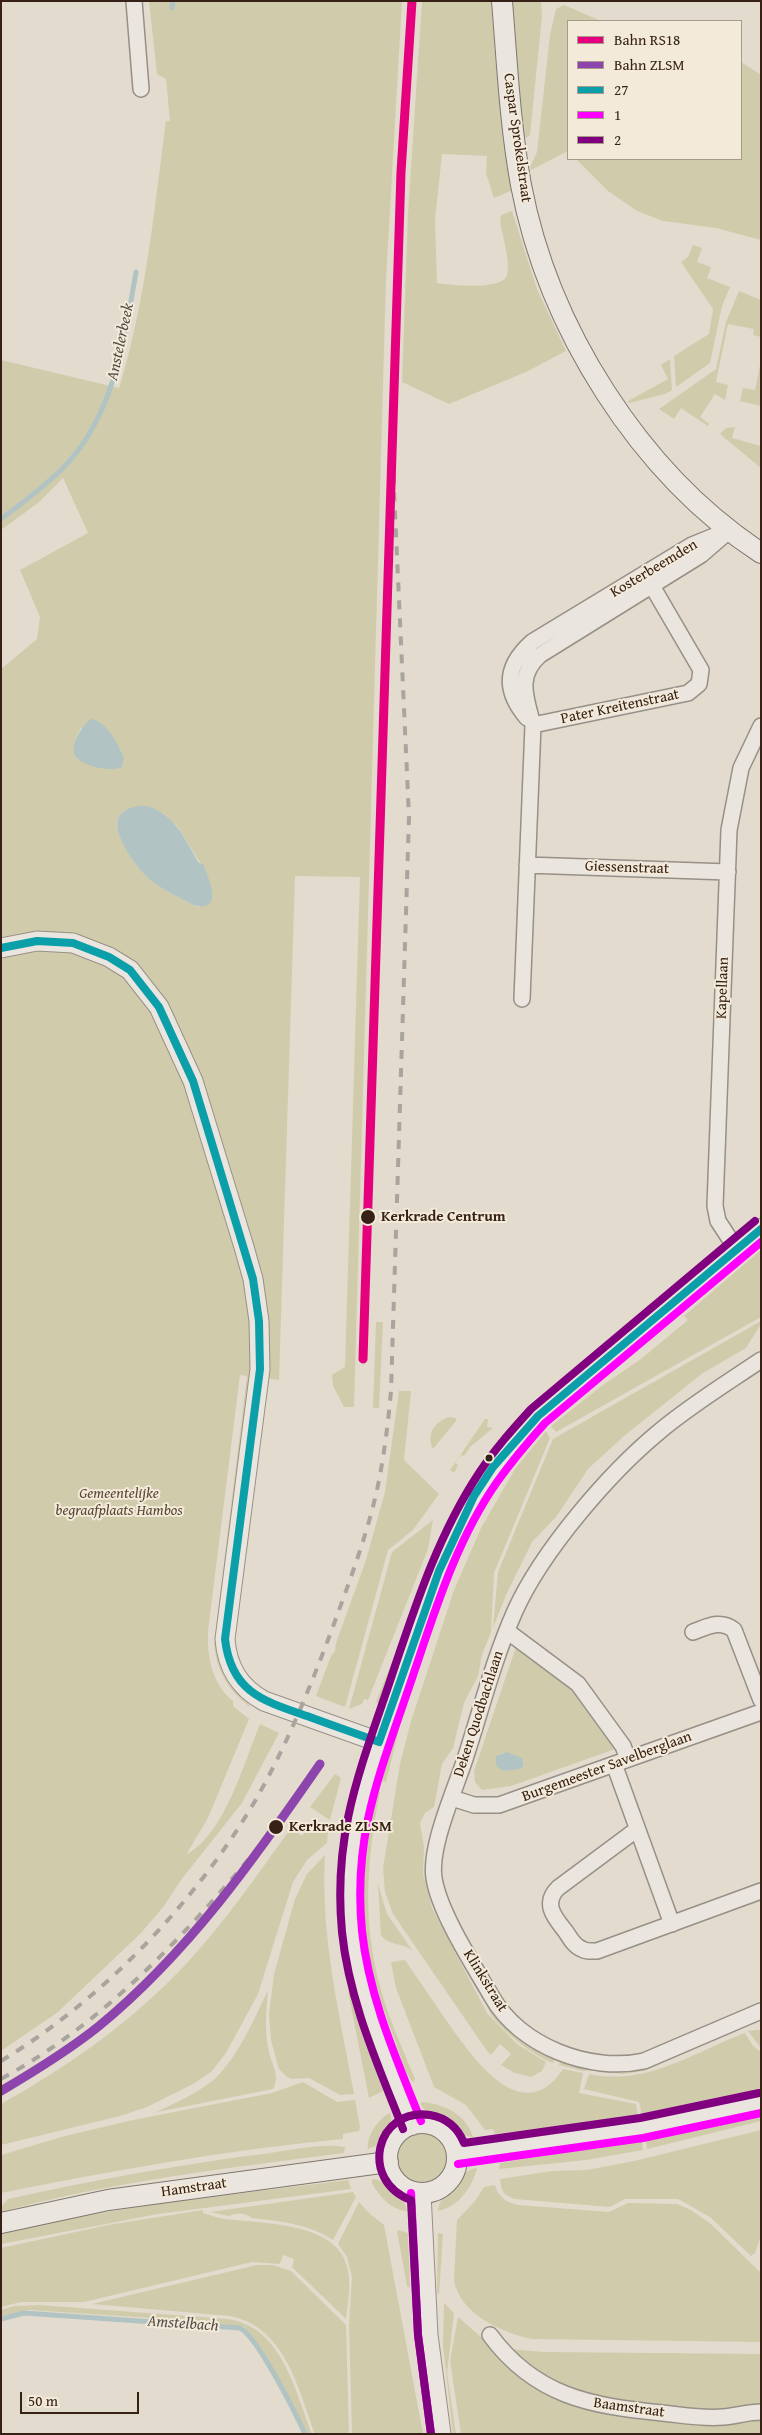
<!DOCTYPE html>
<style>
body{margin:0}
#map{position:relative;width:762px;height:2435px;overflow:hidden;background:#e3dbcd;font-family:"Gentium Book Plus",serif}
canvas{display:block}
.frame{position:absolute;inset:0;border:2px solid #372117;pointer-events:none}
.legend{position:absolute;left:567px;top:20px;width:175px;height:140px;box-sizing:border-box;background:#f3ead9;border:1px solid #a89a8b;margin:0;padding:6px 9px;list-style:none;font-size:15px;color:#372117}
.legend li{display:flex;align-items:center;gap:10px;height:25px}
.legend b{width:25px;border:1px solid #a89a8b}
.scale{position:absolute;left:20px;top:2392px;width:119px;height:22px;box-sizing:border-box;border:2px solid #372117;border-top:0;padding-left:6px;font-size:15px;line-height:18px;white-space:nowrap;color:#372117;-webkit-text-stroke:4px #f3ead9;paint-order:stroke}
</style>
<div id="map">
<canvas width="762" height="2435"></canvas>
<div class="frame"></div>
<ul class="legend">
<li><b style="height:6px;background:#e5007d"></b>Bahn RS18</li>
<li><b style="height:6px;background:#8e44ad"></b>Bahn ZLSM</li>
<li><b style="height:6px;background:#0b9fa9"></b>27</li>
<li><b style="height:6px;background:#f0f"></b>1</li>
<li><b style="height:6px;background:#800080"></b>2</li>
</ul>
<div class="scale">50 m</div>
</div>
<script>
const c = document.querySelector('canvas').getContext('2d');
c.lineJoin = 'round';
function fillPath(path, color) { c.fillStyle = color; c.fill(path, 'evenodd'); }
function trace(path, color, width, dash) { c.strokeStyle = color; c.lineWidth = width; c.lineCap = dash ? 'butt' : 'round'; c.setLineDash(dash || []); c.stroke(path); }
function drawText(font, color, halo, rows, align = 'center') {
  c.font = font + ' "Gentium Book Plus",serif'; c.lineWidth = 4; c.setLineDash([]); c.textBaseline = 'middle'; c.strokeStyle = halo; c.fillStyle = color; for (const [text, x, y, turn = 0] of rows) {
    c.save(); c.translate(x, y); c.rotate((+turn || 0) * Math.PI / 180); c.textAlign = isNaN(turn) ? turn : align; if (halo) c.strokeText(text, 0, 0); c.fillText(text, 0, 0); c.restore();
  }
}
fillPath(new Path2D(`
 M149,1H402L386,279L354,1407H344L333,1386L332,1375L345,1367L360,877L295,876L279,1380L251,1376L218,1652C220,1665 223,1676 231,1686C237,1693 248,1699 250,1707C228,1690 217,1672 214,1644L247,1376L240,1375L208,1631C207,1657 212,1684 233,1701V1706L249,1719L208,1818L186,1855C225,1833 243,1765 260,1724L279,1733L242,1803L181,1880L164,1906L141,1933L58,2012L1,2051V669L37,639L40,617L20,570L88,533L63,478L38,503L1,530V360L119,388C146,301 154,210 166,121H170L166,79L157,74ZM81,728L110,733L124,757L113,769L78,760C71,749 75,738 81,728ZM163,813L177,826L201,864L200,907L193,905C180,898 165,891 153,882C140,872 113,836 117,820Z
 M422,1H491L498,89L513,190L494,198L486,173L487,156L442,154L435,220L437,283C451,285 502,291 507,275C511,263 502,234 500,221L501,215L512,211L537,289L566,351L526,372L449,404L402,382L408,214Z
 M510,1H541L542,16L530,135L526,138L523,135Z
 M564,5L601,21H568V151L531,170L530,167L537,152L550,35L556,9Z
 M741,62L761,75V240L716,228L663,221L637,211L608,191L576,159H741Z
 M693,245L702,248L697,262L711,267L707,278L730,287L722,306L710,363L676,387L674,356L709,334L713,309L681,262L688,257Z
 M739,291L761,300V337L753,335L754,329L728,324L716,382L728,385L725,400L715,394L700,417L709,424L708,426L681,408L674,419L659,409L716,369L726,322Z
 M670,359L672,390L665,394L629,403L628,401L668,379L661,365Z
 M761,360V406L740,401L743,388L755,390Z
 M735,427L732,438L761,446V468L720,434L726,428Z
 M761,1250V1317L556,1432L551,1426L603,1385L641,1359L688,1320L684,1316Z
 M761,1321V1324L746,1348L703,1373L624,1436L588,1469L556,1517L532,1542L506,1595L493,1628L498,1572L553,1439Z
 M376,1322H383L379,1408H373Z
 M399,1391H411L404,1460L439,1494L413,1530L388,1550L345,1707L316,1696L331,1656L335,1651L336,1643L366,1560L385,1492Z
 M449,1417L456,1418V1421L433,1449C426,1435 434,1422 449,1417Z
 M485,1419H488L487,1427L493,1428L470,1447L464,1456L461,1455L455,1463L458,1465L454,1473L450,1470Z
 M546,1431L550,1438L494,1573L491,1632L482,1655L478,1676L464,1703L453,1748L442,1764L434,1807L425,1813L420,1823L424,1847L423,1874L432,1908L487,2013L517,2044L546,2062L542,2071L531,2077L515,2073L501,2065L511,2054L500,2044L491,2055L487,2051L393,1914L385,1892L383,1868L400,1764L411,1721L454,1590L481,1528L515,1469Z
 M433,1520L428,1549L368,1700L364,1699L362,1704L349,1709L392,1552Z
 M418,1596L421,1597L381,1704L376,1702Z
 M517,1644L574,1687L618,1748L511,1786L482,1790L475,1782L474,1771ZM503,1753L523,1760L524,1766L515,1769L496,1756Z
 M398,1724L400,1725L386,1782L380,1780Z
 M335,1774L341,1778L330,1820L310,1807Z
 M377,1791L380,1792C367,1857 362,1921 380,1986C388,2018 403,2049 415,2079L413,2082C404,2074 400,2052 395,2040C360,1950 352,1886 377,1791Z
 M313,1820L328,1831L327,1843L307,1860L293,1882L258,1994L226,2053L212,2071L195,2083L147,2107L120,2116L1,2145V2104C69,2066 133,2021 186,1964C225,1922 258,1874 291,1828L302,1836Z
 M325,1855C320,1936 340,2015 354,2094L340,2095L309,2078L292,2079L287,2077L279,2069L271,2040L269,2015L274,1974L295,1899L307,1874Z
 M378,1884L387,1914L412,1950C402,1943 387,1945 381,1935Z
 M405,1960C418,1979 431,1998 444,2017C468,2051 521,2133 563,2069L583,2073L579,2093L636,2104L638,2116L495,2134L493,2129L485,2130L466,2105L434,2087L396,1988L391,1962Z
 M268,1990C266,2012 264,2034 270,2056C273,2067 280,2077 273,2089L157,2112C175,2103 195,2094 211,2082C235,2063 255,2018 268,1990Z
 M350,1990L383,2091L369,2098L348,1991Z
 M482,1995L491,2007L555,2057L553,2063C531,2054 507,2035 492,2016C488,2010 485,2002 482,1995Z
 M738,2027L739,2030L644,2071L623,2074L601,2072L602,2069Z
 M756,2030H761V2048L748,2031Z
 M745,2033L753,2046L761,2052V2092L642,2116L639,2102L584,2089L589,2074C647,2086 692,2053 745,2033Z
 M560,2059L590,2066L589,2070L583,2071L559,2065Z
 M303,2082L337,2102L355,2100L360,2127L359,2131L343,2134V2139C228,2150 115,2170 1,2193V2155L65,2136L133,2120L272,2093Z
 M421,2102C443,2103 467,2115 473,2137C460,2137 429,2116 421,2105Z
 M390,2113C394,2130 384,2144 368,2149C366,2136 379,2118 390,2113Z
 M761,2114V2121L647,2149L646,2140Z
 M761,2130V2236L755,2253L751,2256L710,2217L678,2199H625L610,2207L515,2199C501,2194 502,2190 500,2179L552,2171L587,2170L634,2161Z
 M397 2158a25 25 0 1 1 50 0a25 25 0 1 1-50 0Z
 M642,2140L643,2150L586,2160L499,2169L500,2163Z
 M345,2147L344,2153C229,2168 114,2181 1,2212V2207L8,2199C94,2180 182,2164 270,2153C291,2150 324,2143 345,2147Z
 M477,2168C472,2188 458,2207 438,2211C438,2198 463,2169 477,2168Z
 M372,2179C389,2181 404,2194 407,2211C391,2210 379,2196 372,2183Z
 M348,2180L351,2189L158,2214L1,2244V2233C115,2206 232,2195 348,2180Z
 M495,2185C498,2197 507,2203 519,2205L609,2212L628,2203L677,2204L691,2210L711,2224L761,2273V2342L532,2339C503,2333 459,2314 454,2280L457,2220L475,2201L484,2187Z
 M353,2192L356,2197L333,2240C309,2224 280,2221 252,2218C245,2213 238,2212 229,2216L210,2212Z
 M359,2202L370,2214L384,2225L423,2434H352L349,2325L352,2277L347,2257L338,2244Z
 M203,2210V2213C211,2215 218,2218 225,2219C263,2224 339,2221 348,2270C351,2286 348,2303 346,2319L292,2267L294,2259L283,2255L280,2264L252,2262L84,2302H21L1,2307V2248L108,2225Z
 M399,2230L408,2233L410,2288L407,2286L397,2231Z
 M438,2233L443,2234L439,2295L437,2292Z
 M257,2265H273L291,2271L346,2325L349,2434H315C298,2388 285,2327 230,2316L92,2304Z
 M444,2303L454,2313L447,2373L456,2434H453L443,2345Z
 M40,2305L227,2319C282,2326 295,2391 312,2434H307L271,2365L244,2327L197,2321L29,2310L1,2316V2310L15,2306Z
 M458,2317L481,2337L567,2399L761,2414V2434H461L450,2361Z
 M507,2349L544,2352L761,2354V2407L718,2413L605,2404L535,2373Z`), '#d0ccab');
fillPath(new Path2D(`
 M91,719C108,722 117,744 124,757L122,767C111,772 88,767 79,760C65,750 82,725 91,719Z
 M146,806C175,813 185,840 199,863L203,864C208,877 226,914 193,905C180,898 165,891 153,882C140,873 109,832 119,817C125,808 136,805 146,806Z
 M507,1752L522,1758L524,1764L522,1768C510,1771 493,1775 496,1756Z`), '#b2c3c3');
trace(new Path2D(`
 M172,8L173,1
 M1,519C22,503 44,487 63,468C114,416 124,341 136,272
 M1,2319L24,2313L240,2328C257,2336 296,2414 305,2434`), '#b2c3c3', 5);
const minor = new Path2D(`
 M134,1L141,89
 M527,718C503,690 505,666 532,642L692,545L719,534
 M533,725L688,693L699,684L701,670L648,579
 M527,865L728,872
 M522,999L533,725C526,698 516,676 540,655L701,555L730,530
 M737,1250L718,1221L715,1206L729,830L741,768L761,726
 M761,1360C727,1383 691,1405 660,1431C609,1473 542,1551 515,1611C494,1658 481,1710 465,1759C455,1790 429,1847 434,1878C439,1912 474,1966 492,1997C520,2046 590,2073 644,2061L761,2011
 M507,1631L578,1684L623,1746L628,1759
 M693,1632C707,1627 720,1619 734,1630L761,1700
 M614,1764L672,1924
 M452,1798L474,1805H499L761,1712
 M636,1830L558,1888C542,1904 555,1918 566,1932C570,1938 574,1946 582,1949C587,1952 592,1951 597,1951L761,1891
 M490,2335C535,2396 590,2406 662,2413C682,2415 703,2419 723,2417C736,2416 748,2412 761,2412`);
const tertiary = new Path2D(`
 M1,948L37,941L73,943L109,957L130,970L159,1007L193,1081L244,1247L253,1279L259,1321L260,1369L225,1639C227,1667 239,1687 264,1701L379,1742
 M421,2193L428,2335L441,2434`);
const secondary = new Path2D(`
 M502,1C507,62 510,125 521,185C548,327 639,473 761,553
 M387 2158a35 35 0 1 1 70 0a35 35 0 1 1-70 0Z
 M412,2125C388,2063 358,1999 352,1932C348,1886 350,1838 362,1794C372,1759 386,1724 398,1689C432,1587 460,1494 538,1416L761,1229
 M457,2154L642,2128L761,2103
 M1,2223L108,2200L388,2162`);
trace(minor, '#979087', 18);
trace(tertiary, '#979087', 21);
trace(secondary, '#7f776e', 22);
trace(minor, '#eae5de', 15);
trace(tertiary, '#eae5de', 19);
trace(secondary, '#eae5de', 20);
trace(new Path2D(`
 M1,2061C102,2000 196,1902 255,1801C286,1747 309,1690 331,1632C348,1585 366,1539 377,1490C384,1457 388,1424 391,1391L409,817L394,491L393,400
 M1,2079C113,2018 198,1921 278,1824`), '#a9a49d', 4, [9, 9]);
trace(new Path2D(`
 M1,948L37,941L73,943L109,957L130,970L159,1007L193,1081L253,1279L259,1321L260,1369L225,1639C231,1692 263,1701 307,1716C331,1725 355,1733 379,1742
 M379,1742L439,1571L474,1496L493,1467L538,1416L761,1229`), '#0b9fa9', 8);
trace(new Path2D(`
 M421,2121C397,2060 369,1998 362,1931C353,1838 378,1778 407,1693C432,1621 453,1545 497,1482C512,1461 528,1442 545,1423L761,1242
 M458,2164L643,2138L761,2113
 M411,2193L418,2335L431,2434`), '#f0f', 8);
trace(new Path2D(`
 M403,2129C378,2065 349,2001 342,1932C333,1837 358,1775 388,1687C413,1613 436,1538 479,1473C494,1450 512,1430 531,1409L755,1221
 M431,2434L418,2335L411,2200C359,2181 375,2107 430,2115C447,2118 458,2128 464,2143L640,2118L759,2093`), '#800080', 8);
trace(new Path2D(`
 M363,1359L401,172L412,1`), '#e5007d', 9);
trace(new Path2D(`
 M1,2091C35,2071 68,2051 99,2026C188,1953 255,1858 320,1764`), '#8e44ad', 9);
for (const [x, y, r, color] of [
 [368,1217,8,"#372117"],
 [489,1458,4.5,"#372117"],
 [276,1827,8,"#372117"]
]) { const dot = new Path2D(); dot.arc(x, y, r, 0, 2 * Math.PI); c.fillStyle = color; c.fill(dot); trace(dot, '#f3ead9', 2); }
drawText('15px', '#372117', '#f3ead9', [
 ["Caspar Sprokelstraat",517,138,82],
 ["Kosterbeemden",654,569,-31],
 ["Pater Kreitenstraat",620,707,-12],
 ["Giessenstraat",627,868,2],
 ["Kapellaan",723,988,-88],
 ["Deken Quodbachlaan",479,1714,-72],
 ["Burgemeester Savelberglaan",607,1767,-20],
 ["Klinkstraat",485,1981,58],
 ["Hamstraat",194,2188,-8],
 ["Baamstraat",629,2408,8]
]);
drawText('bold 15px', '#372117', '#f3ead9', [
 ["Kerkrade Centrum",381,1217],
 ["Kerkrade ZLSM",289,1827]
], 'left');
drawText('italic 15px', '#594835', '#f3ead9', [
 ["Gemeentelijke",119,1494],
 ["begraafplaats Hambos",119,1511]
]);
drawText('italic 16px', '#564f49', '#f3ead9', [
 ["Anstelerbeek",121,342,-78],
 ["Amstelbach",183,2324,4]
]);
</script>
